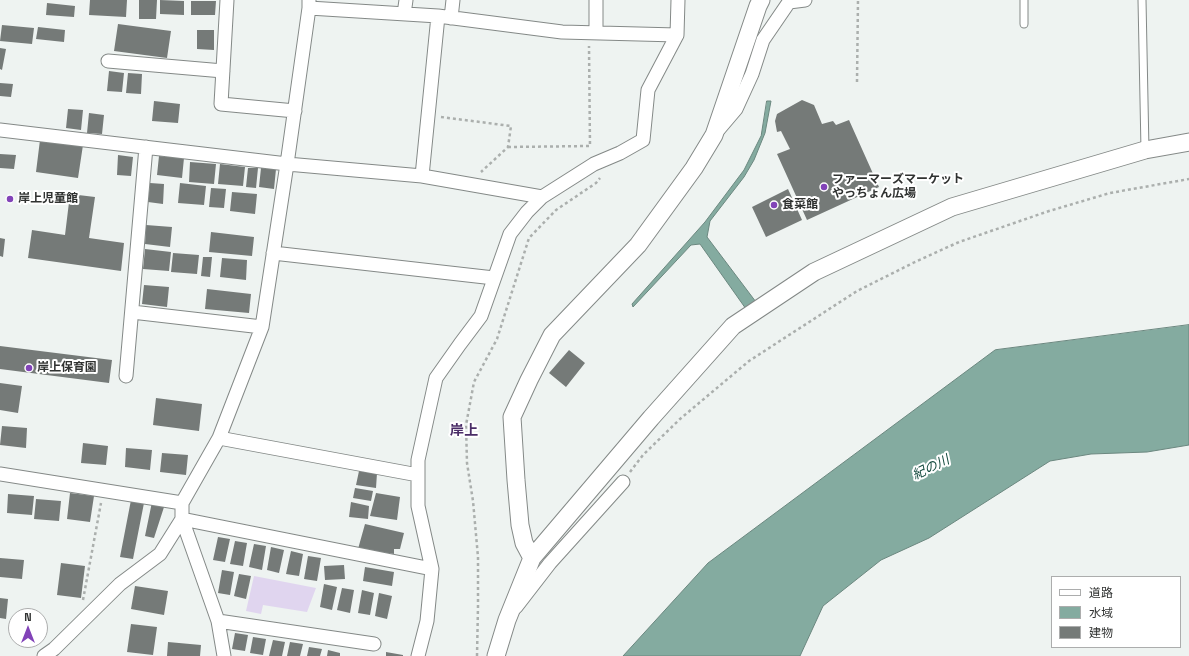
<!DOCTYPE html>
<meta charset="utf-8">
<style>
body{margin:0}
#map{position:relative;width:1189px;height:656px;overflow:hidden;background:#eef3f1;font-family:"Space Grotesk","Noto Sans JP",sans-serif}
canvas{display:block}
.legend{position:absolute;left:1051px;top:576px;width:130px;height:72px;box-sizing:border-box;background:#fff;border:1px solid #acadad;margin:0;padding:5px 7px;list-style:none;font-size:12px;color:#303231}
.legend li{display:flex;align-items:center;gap:8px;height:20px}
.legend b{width:20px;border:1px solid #acadad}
.north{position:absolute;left:8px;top:608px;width:40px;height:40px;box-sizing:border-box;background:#fff;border:1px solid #acadad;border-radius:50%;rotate:0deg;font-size:11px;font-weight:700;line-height:16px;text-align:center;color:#303231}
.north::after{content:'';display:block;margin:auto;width:14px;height:18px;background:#8243b8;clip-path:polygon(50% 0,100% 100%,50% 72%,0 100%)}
</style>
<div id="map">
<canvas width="1189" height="656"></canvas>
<ul class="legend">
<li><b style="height:5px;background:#fff"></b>道路</li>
<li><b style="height:11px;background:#84aba0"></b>水域</li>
<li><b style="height:11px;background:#757a78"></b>建物</li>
</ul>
<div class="north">N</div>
</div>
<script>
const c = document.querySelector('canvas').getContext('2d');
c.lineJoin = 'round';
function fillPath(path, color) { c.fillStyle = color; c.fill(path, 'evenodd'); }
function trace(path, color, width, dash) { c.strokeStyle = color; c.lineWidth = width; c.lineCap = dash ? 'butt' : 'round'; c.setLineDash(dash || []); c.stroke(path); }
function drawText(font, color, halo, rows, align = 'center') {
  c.font = font + ' "Space Grotesk","Noto Sans JP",sans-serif'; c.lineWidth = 4; c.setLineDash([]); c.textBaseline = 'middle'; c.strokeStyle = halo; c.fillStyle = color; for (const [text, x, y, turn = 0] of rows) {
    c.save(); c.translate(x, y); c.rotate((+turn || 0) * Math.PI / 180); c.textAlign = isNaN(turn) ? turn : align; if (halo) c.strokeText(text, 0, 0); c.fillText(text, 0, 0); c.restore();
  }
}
fillPath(new Path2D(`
 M254,576L316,588L307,612L263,605L261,614L246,611Z`), '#e0d5ef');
const water = new Path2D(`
 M767,101H771L765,133L754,160L744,177L710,221L707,237L756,302L746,309L700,244L691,245L633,307L632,304L705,222L744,170L761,136Z
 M1189,325V445L1147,452L1091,454L1050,461L929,538L881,560L823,606L800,656H623L708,563L995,350Z`);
fillPath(water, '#84aba0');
trace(water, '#6b877f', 1);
fillPath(new Path2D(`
 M90,0H127L126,17L89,15Z
 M139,0H157L156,19H139Z
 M160,0L184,1V15L160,14Z
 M191,1H216L215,15H191Z
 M47,3L75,6L74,17L46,15Z
 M118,24L171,31L167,58L114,51Z
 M2,25L34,28L32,44L0,41Z
 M38,27L65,30L64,42L36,39Z
 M197,30H214V50L197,49Z
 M0,48L6,49L2,70L0,69Z
 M109,71L124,73L122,92L107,91Z
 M128,73L142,74L141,94L126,93Z
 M0,83L13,84L11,97L0,96Z
 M802,100L814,105L822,124L833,121L836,125L849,120L879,187L807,220L777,154L790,149L781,131L777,132L775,121L777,114Z
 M154,101L180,104L178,123L152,121Z
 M68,109L83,110L81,130L66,128Z
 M89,113L104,115L102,134L87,133Z
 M40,140L83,145L78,178L36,172Z
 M0,154L16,155L14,169L0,168Z
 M118,155L133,157L131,176L117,175Z
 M159,156L184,158L182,178L157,175Z
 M190,162L216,164L214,184L189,182Z
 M220,164L245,167L243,186L218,184Z
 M248,168H258L256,188L246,187Z
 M261,168L276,169L274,189L259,187Z
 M150,183L164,184L163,204L148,202Z
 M180,183L206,186L204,205L178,203Z
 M211,188L226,189L224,208L209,207Z
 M788,189L802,220L766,237L752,207Z
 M232,192L257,194L255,214L230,211Z
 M70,194L95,197L89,238L124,243L121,271L28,258L32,230L65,235Z
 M146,225L172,227L170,247L145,244Z
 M211,232L254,237L252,256L209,252Z
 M0,238L5,239L3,257L0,256Z
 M145,249L171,252L169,271L143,269Z
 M173,253L199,255L197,274L171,272Z
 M203,257H212L210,277L201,276Z
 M222,258L247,260L246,280L220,277Z
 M144,285L169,287L167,307L142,304Z
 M207,289L251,294L249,313L205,309Z
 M0,346L112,360L109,383L0,369Z
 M569,350L585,363L566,387L549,373Z
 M0,383L22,386L18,413L0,410Z
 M156,398L202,404L199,431L153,425Z
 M2,426L27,428L26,448L0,445Z
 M83,443L108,446L106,465L81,463Z
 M126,448L152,450L150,470L125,467Z
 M162,453L188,455L186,475L160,472Z
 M359,471L377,473L376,488L356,485Z
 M355,488L373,491L371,501L353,498Z
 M70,493L94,496L90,522L67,519Z
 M376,493L400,497L397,520L370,516Z
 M8,494L34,496L32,515L7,513Z
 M36,499L61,501L59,521L34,519Z
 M131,500L144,503L133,559L120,557Z
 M152,502L165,504L154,538L145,536Z
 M351,502L369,506L368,519L349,517Z
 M365,524L404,533L400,549H394V554L358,549Z
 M218,537L230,539L225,562L213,560Z
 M235,541L247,543L243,566L230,564Z
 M254,544L266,546L262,570L249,567Z
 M271,547L284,550L279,573L267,570Z
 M291,551L303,554L299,576L286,574Z
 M308,556L321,558L317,581L304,579Z
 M0,558L24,560L22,579L0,577Z
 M61,563L85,566L81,598L57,595Z
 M344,565L345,579L325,580L324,566Z
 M365,567L394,572L392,586L363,581Z
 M222,570L234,572L230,595L218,593Z
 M239,574L251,576L246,599L234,596Z
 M324,584L337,587L332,610L320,607Z
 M135,586L168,591L164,615L131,609Z
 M342,588L354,590L350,613L337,610Z
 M362,590L374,593L370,615L358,613Z
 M379,593L392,596L387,619L375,616Z
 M0,598L8,599L6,619L0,618Z
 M131,624L157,627L153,655L127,652Z
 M235,633L248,635L245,651L232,649Z
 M253,637L266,639L263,655L250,653Z
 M273,640L285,642L282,656H269Z
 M168,642L201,645L200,656H167Z
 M290,642L303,644L300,656H287Z
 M309,647L322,649L320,656H307Z
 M328,650L340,653V656H327Z
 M386,652L403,655V656H386Z`), '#757a78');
const service = new Path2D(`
 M1024,0V24
 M1142,0L1145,150`);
const minor = new Path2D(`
 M227,0L221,104L295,111
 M596,0V33
 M309,8L438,16L562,32L677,35
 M404,14L406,0
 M451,18L453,0
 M108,61L223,71
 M719,129L736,109L752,74L763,40L789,2L805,0
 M0,130L287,164L422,176L542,197
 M422,176L438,16
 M273,253L494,278
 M132,312L262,327
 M126,376L146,147
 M219,438L418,475
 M0,474L182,503
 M182,519L432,569
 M182,519L218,621L224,656
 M516,607L550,563L623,482
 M218,621L374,644
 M44,656L54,649L120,584L160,554L182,519V503L219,438L262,327L287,164L309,8V0
 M418,656L427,621L432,569L418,506V460L436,378L460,344L481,316L510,234L527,212L542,197L594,164L620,153L643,140L648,90L677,35L678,0`);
const tertiary = new Path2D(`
 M532,558L524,543L520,525L516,480L512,417L529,380L552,335L638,245L694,168L714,135L758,6L761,0
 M496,656L507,620L532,558L651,418L733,326L814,272L952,207L1145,150L1189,142`);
trace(service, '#848987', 9);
trace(minor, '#848987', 15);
trace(tertiary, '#848987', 19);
trace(new Path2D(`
 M857,82L858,0
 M441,117L511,126L508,147L481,172
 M508,147L590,146L589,46
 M630,472L643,455L680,419L749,361L857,291L915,262L959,242L1049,211L1110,193L1189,179
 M83,600L101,503
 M477,656L478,606V557L473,501L467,463L466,425L474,382L497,339L529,238L556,210L596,183L600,178`), '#abafad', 2.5, [3, 3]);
trace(service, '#fff', 7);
trace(minor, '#fff', 13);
trace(tertiary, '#fff', 17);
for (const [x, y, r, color] of [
 [824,187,4,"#8243b8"],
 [10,199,4,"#8243b8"],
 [774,205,4,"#8243b8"],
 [29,368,4,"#8243b8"]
]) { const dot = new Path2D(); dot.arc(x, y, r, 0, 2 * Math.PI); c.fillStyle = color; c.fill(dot); trace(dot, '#fff', 1.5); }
drawText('bold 12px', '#303231', '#fff', [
 ["ファーマーズマーケット",832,180],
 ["やっちょん広場",832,194],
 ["岸上児童館",18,199],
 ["食菜館",782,205],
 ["岸上保育園",37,368]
], 'left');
drawText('italic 13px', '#11483c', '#fff', [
 ["紀の川",931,468,-26]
]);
drawText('bold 14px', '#4a2d67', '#fff', [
 ["岸上",464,431]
]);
</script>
